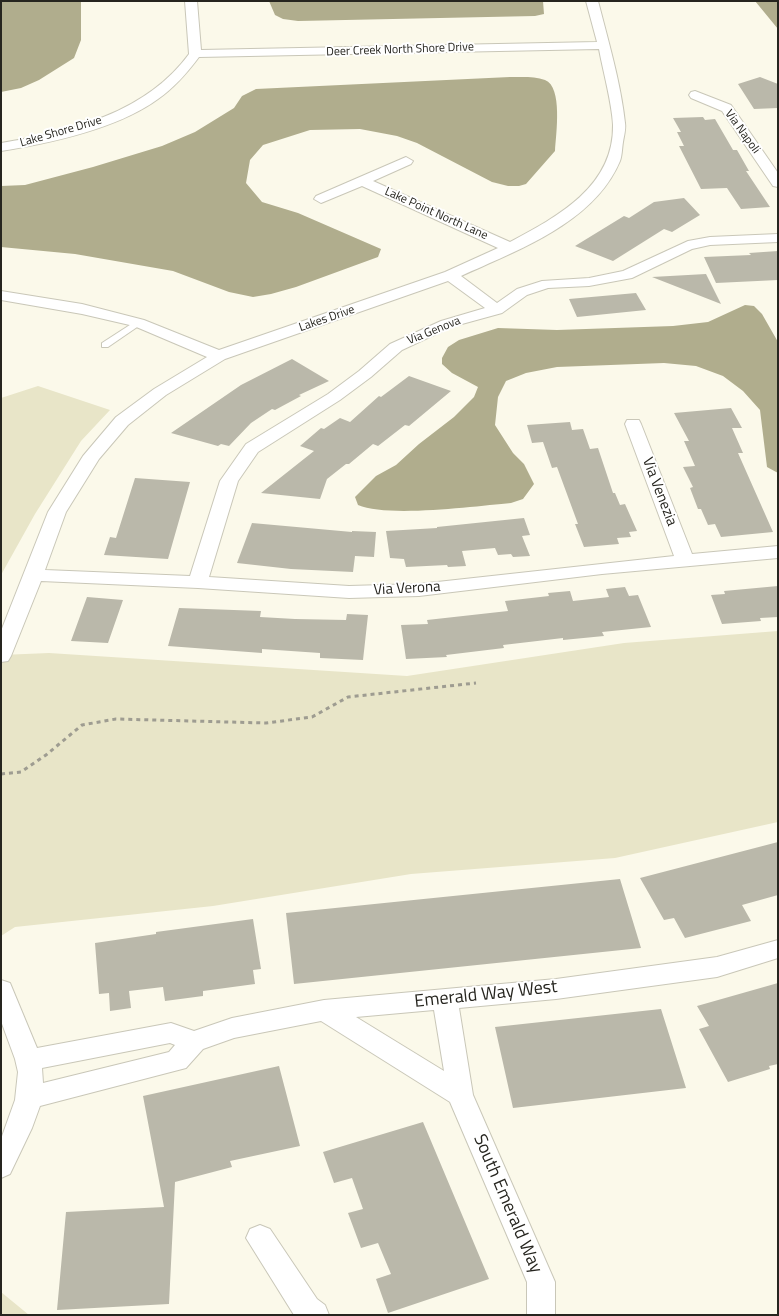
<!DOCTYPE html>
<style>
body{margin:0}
#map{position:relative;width:779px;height:1316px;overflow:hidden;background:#fbf9ea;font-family:"Titillium Web",sans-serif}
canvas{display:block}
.frame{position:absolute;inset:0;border:2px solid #26251f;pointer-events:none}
</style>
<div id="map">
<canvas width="779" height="1316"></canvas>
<div class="frame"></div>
</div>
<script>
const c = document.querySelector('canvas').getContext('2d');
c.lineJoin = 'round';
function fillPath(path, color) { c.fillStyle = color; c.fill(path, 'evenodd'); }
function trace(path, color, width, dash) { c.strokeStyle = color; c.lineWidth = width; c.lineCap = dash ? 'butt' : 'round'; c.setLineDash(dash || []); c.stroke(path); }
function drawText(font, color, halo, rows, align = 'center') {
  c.font = font + ' "Titillium Web",sans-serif'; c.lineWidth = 4; c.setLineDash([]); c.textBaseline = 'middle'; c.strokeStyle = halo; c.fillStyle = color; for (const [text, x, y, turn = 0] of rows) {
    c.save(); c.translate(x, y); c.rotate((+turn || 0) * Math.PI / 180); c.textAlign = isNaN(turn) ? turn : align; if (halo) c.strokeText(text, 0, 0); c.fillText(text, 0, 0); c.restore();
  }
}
fillPath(new Path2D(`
 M38,386L110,410L81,441L35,514L1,575V398Z
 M778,631V822L615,858L411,874L213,906L15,927L1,936V655L49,653L407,676L624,643Z
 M1,1292L29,1315H1Z`), '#e8e5c8');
fillPath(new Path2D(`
 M1,1H81V40L74,58L39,80L21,88L1,92Z
 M269,1H543L544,14L535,16L298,21L283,19L275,15Z
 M755,1H778V29Z
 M510,77C521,77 535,76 545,80C563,87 556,134 555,151L526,184L519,186H508L492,182L417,143L397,136L360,129L310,130L263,145L250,160L246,183L262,202L298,213L381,249L378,257L296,287L271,294L253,297L229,292L173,271L75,254L1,247V186L25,185L93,167L162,146L195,132L234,108L242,96L256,89Z
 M745,305L754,306L762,314L778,342V473L767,467L760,410L743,391L723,376L696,366L664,363L557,367L526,373L506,381L498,397L495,425L513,453L524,464L534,484L523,499L511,503C476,506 388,518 358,505L355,497L376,476L396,465L419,444L454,417L474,397L478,387L452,373L442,364V358L448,347L459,340L498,328L557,330L673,326L708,322Z`), '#b0ad8d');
fillPath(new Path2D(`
 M760,77L778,84V108L754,109L738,84Z
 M703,117L705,120L715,119L733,150H737L749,171H746L770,207L741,209L727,188L701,189L679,146H684L677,132H681L673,118Z
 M684,198L700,215L672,232L664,229L613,261L575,246L624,216L629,218L654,202Z
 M778,251V280L716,283L704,257L751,255L749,253Z
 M706,274L721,304L652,277Z
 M636,293L646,310L577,317L569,299Z
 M292,359L329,381L299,395L301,396L275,410L272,409L251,423L229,446L221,444L218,446L171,433L241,385Z
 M409,376L451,391L409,426L405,425L378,446L373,444L349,464H346L327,479L320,499L261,493L314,451L300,446L321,428L324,429L340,418L350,422L379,396L381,397Z
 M731,408L742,428H732L743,453H738L773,532L721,537L715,524L708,525L701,509H698L690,488L693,487L683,467L695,466L684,441H689L674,413Z
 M570,422L572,430L583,429L590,449L598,448L613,493H615L620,505L625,504L637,531L629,532L631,537L617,538L619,544L584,547L575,524H578L557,467L552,468L543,442L532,443L527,425Z
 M135,478L190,482L168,559L104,555L110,537L116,538Z
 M524,518L530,535L522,536L530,556L513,557L511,554L498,555L495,548L462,551L466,566L448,567L447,565L406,567L404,559L390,558L386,531L437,528V527Z
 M252,523L352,532V531L376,532L374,557L355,556L353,572L291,569L237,563Z
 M778,586V617L760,618L761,621L722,624L711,595L725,594L724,591Z
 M625,587L629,596L638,595L651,627L602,632L604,636L563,640V638L503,645L504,648L446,655L447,657L406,659L401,625L428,624L427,620L508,611L505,601L549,596L548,593L570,591L573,601L609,597L606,589Z
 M87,597L123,600L108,643L71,641Z
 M179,608L261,611L260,617L295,619L346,620L347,614L368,615L363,660L320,658V653L262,649V653L168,646Z
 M778,842V895L742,905L751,921L685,938L674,918L664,920L640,878Z
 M620,879L641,948L294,984L286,913Z
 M253,919L261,969L253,970L255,984L203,991V996L165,1001L163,987L129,991L131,1008L110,1011L109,993L99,994L95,943L156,934V932Z
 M778,983V1064L769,1066L770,1069L728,1082L699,1029L709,1026L697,1006Z
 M661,1009L686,1088L513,1108L495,1027Z
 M279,1066L300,1146L230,1161L232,1167L175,1182L169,1304L57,1310L66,1212L164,1207L143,1096Z
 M423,1122L489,1279L388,1313L376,1279L391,1274L378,1243L361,1248L348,1213L363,1209L352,1178L334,1183L323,1152Z`), '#bab8aa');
const service = new Path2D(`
 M136,321H139L143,323L108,347H102V343Z`);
const minor = new Path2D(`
 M185,1H197L201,50L597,42L586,1H598C608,40 621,84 625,123C626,129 624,136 623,142C622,148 622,156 620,161C594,223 518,250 461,276L497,303L517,289L542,281L589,278L623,271L688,241L710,237L778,234V242L710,245L692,249L632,278L589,286L548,288L527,295L502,313L451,327L402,350L371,377L340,400L258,452L238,481L209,577L349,586L419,584L674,556L625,424L627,420H639L641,424L692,554L778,546V558L602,574L419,596L349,598L198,588L41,581L11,656L8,661L1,662V631L48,512L83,456L116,417L154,389L207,357L134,326L82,314L1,300V291L82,304L144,320L219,350L445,272L498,248L362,186L321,203L314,199L316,196L406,157L413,161L411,164L373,181L510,242C557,217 614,187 613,125C612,103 603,71 599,49L199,57C187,73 174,88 158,99C117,129 51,143 1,151V143C70,132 146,113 189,54ZM448,281L485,308L441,321L390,344L359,371L328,394L246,444L220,481L190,576L45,570L66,512L99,459L128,425L166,395L225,359Z
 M695,91L731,105L778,173V187L773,186L722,111L691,98L689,95L691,92Z
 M778,940V958L717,977L556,999L459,1008L473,1095L555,1282V1315H527V1282L450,1102L321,1021L234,1038L203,1049L186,1068L40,1106L32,1128L10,1174L1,1178V1139L15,1100L18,1072L15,1059L1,1021V980L10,983L37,1048L171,1023L194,1031L232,1018L324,1000L556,979L717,957ZM434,1010L444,1071L356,1017ZM170,1043L175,1045L169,1052L43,1083L42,1068Z
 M260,1225L270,1229L317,1299L325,1305L329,1315H294L246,1238L250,1229Z`);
trace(service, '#c9c7b8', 2);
trace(minor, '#c9c7b8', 2);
trace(new Path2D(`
 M1,774L21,772L46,755L82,725L116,719L266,723L312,717L348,697L476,683`), '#9e9c91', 3, [4, 4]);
fillPath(service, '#fff');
fillPath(minor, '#fff');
drawText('12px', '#26251f', '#fff', [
 ["Deer Creek North Shore Drive",400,50,-2],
 ["Lake Shore Drive",61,132,-16],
 ["Via Napoli",742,132,54],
 ["Lake Point North Lane",436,214,24],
 ["Lakes Drive",327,319,-19],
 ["Via Genova",434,331,-22]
]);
drawText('15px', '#26251f', '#fff', [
 ["Via Venezia",659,492,69],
 ["Via Verona",407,589,-3]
]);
drawText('18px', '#26251f', '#fff', [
 ["Emerald Way West",486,995,-6],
 ["South Emerald Way",507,1204,67]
]);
</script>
